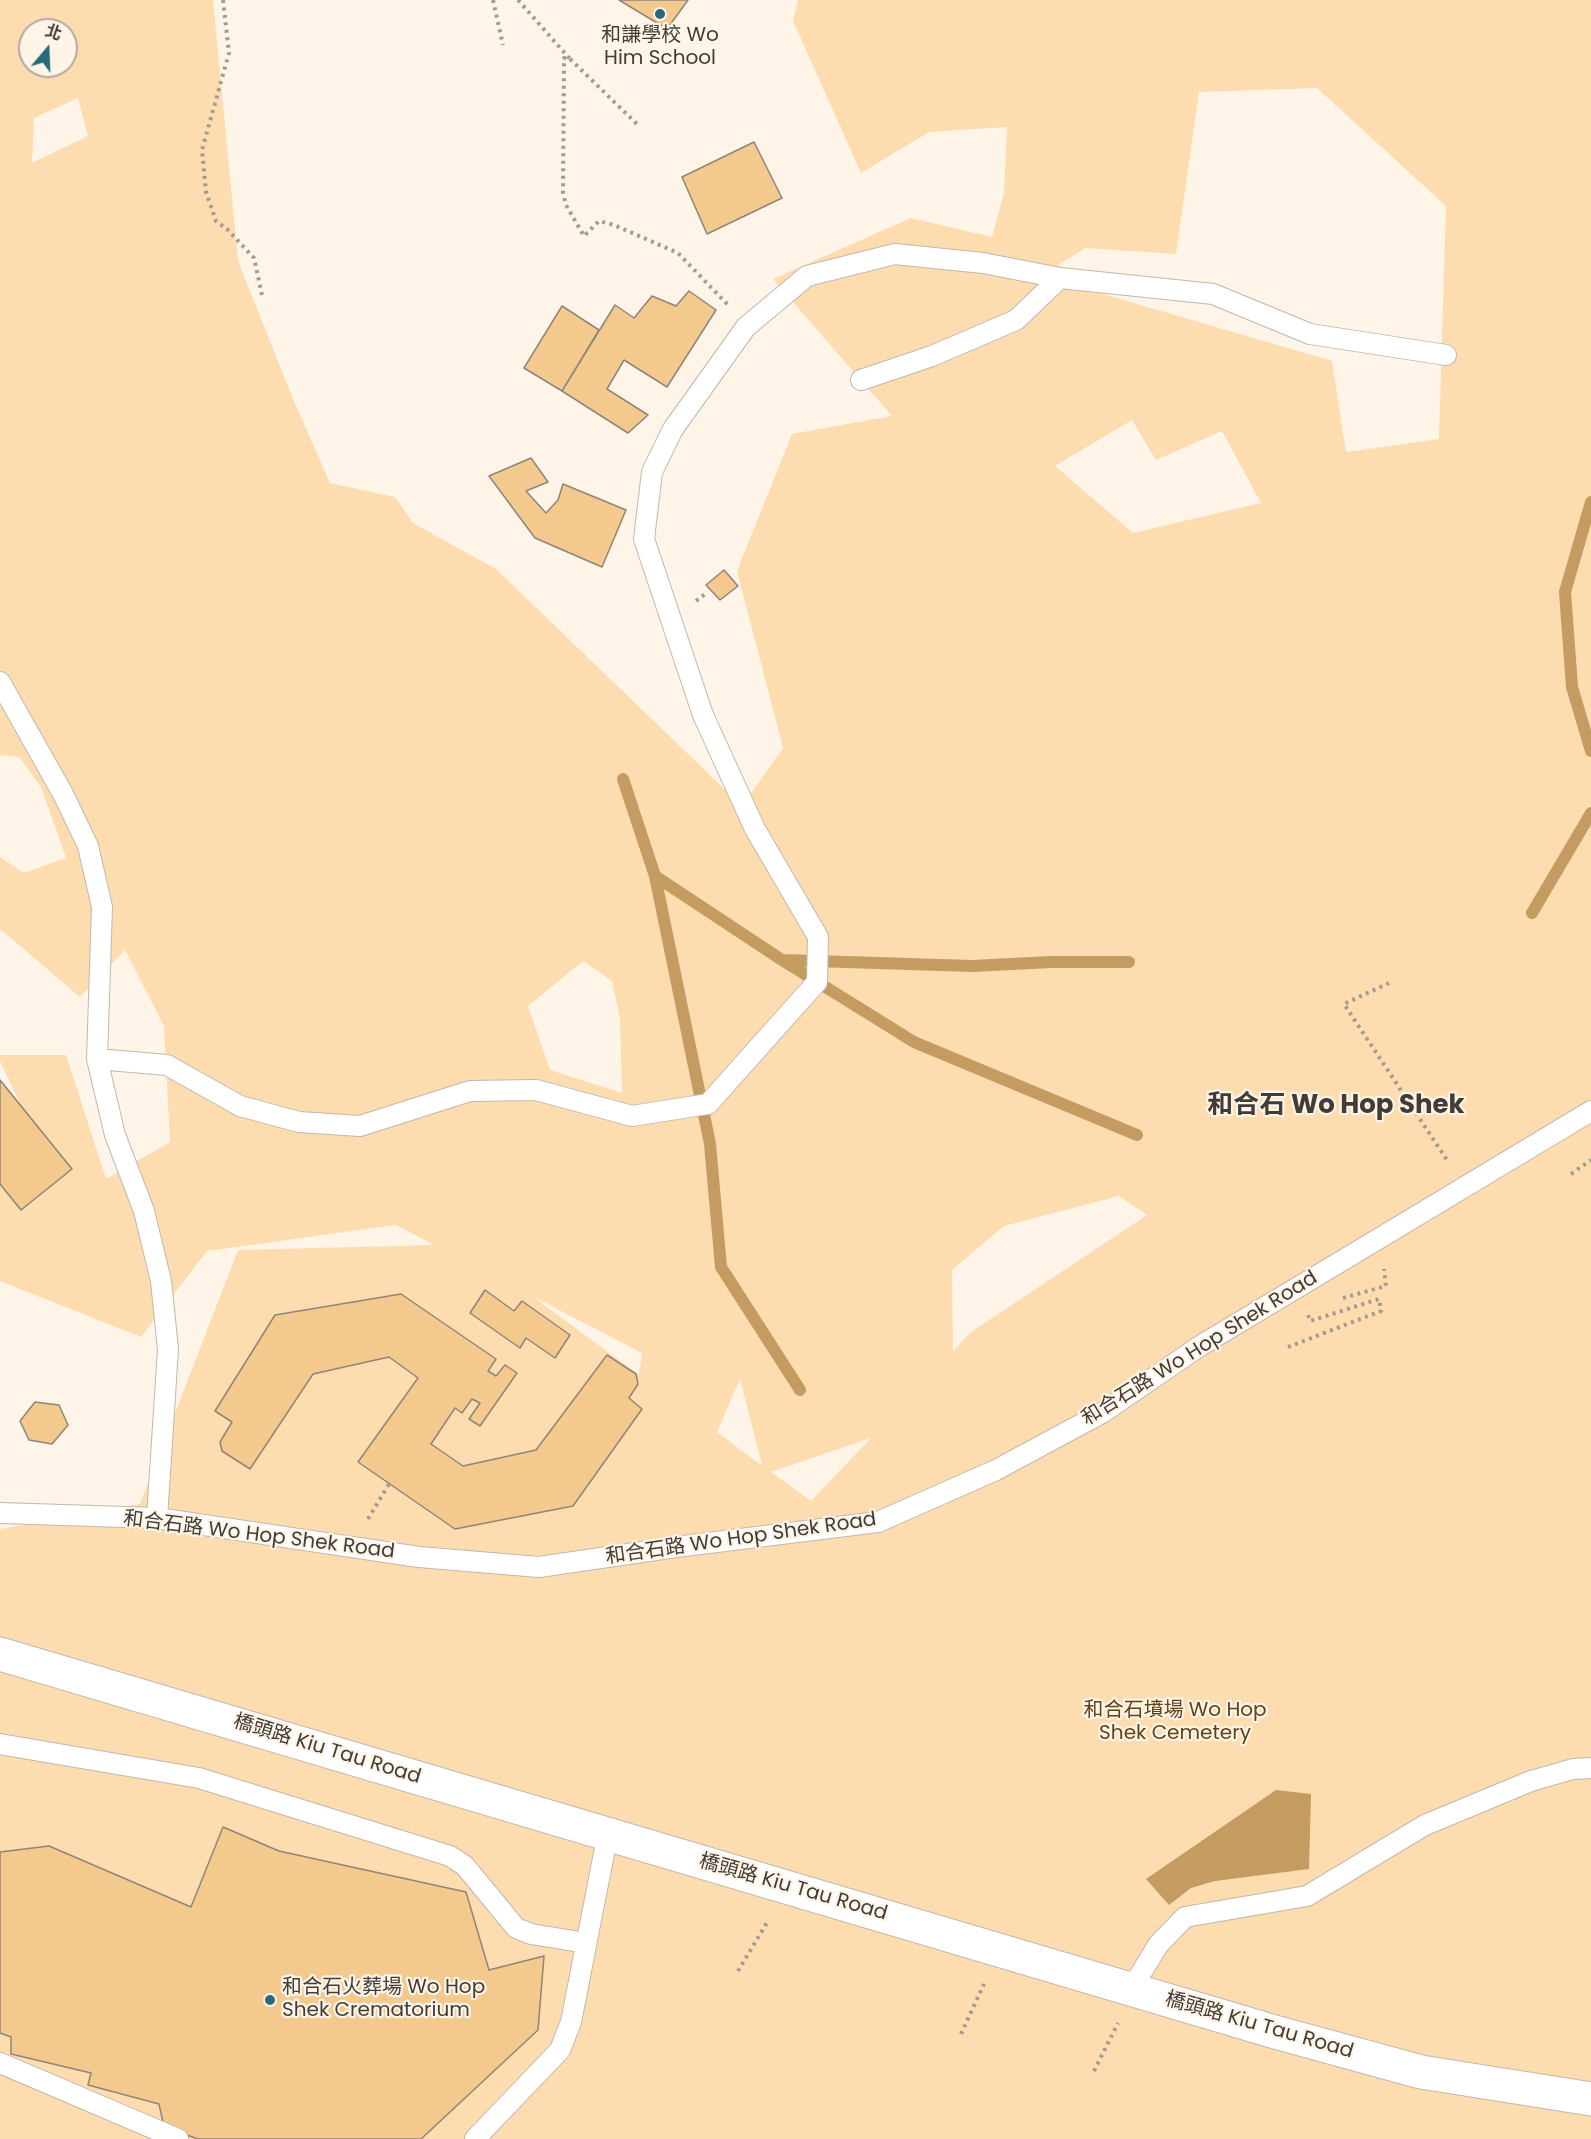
<!DOCTYPE html>
<meta charset="utf-8">
<style>
body{margin:0}
#map{position:relative;width:1591px;height:2139px;overflow:hidden;background:#fef4e7;font-family:Poppins,"Noto Sans TC",sans-serif}
canvas{display:block}
.north{position:absolute;left:18px;top:18px;width:60px;height:60px;box-sizing:border-box;background:#fef4e7;border:2px solid #b2aaa1;border-radius:50%;rotate:19deg;font-size:16px;font-weight:700;line-height:24px;text-align:center;color:#403c37}
.north::after{content:'';display:block;margin:auto;width:21px;height:27px;background:#266a7b;clip-path:polygon(50% 0,100% 100%,50% 72%,0 100%)}
</style>
<div id="map">
<canvas width="1591" height="2139"></canvas>
<div class="north">北</div>
</div>
<script>
const c = document.querySelector('canvas').getContext('2d');
c.lineJoin = 'round';
function fillPath(path, color) { c.fillStyle = color; c.fill(path, 'evenodd'); }
function trace(path, color, width, dash) { c.strokeStyle = color; c.lineWidth = width; c.lineCap = dash ? 'butt' : 'round'; c.setLineDash(dash || []); c.stroke(path); }
function drawText(font, color, halo, rows, align = 'center') {
  c.font = font + ' Poppins,"Noto Sans TC",sans-serif'; c.lineWidth = 4.5; c.setLineDash([]); c.textBaseline = 'middle'; c.strokeStyle = halo; c.fillStyle = color; for (const [text, x, y, turn = 0] of rows) {
    c.save(); c.translate(x, y); c.rotate((+turn || 0) * Math.PI / 180); c.textAlign = isNaN(turn) ? turn : align; if (halo) c.strokeText(text, 0, 0); c.fillText(text, 0, 0); c.restore();
  }
}
fillPath(new Path2D(`
 M0,0H213L238,261L293,399L330,483L395,497L413,523L496,569L742,806L783,748L737,571L792,434L892,416L773,279L911,218L992,237L1004,193L1007,127L929,132L861,173L793,21L798,0H1591V2139H0V1529L140,1504L238,1250L434,1245L396,1225L207,1251L141,1337L0,1281V1160L50,1167L0,1061V1055H66L106,1179L170,1142L164,1026L125,950L80,997L0,929V857L24,873L66,858L41,787L19,757L0,755ZM30,30H66V66H30ZM1317,88L1446,206L1439,439L1346,452L1332,361L1096,292L1058,265L1085,248L1176,254L1199,92ZM78,98L88,136L32,163L34,118ZM1132,420L1156,460L1222,431L1261,503L1133,533L1055,466ZM583,961L612,981L620,1018L622,1093L550,1070L528,1006ZM1119,1196L1147,1215L971,1332L953,1351L952,1270L1004,1226ZM532,1296L642,1353L639,1374H638ZM740,1379L762,1465H761L717,1432ZM871,1438L811,1501L771,1472Z`), '#fddcb0');
fillPath(new Path2D(`
 M1276,1790L1311,1794L1309,1869L1215,1881L1191,1888L1169,1905L1146,1879Z`), '#c49b61');
trace(new Path2D(`
 M1591,502L1565,592L1572,687L1591,751
 M623,779L655,876L710,1144L721,1267L800,1390
 M655,876L782,960L914,1042L1137,1135
 M1532,913L1591,813
 M783,960L972,966L1051,962H1129`), '#c49b61', 12);
const building = new Path2D(`
 M619,0H688L667,29Z
 M754,142L782,198L707,234L682,177Z
 M689,291L716,310L667,387L624,360L607,389L648,415L628,433L562,391L615,305L634,318L652,296L676,306Z
 M562,306L599,330L562,391L524,368Z
 M531,458L548,482L526,491L546,513L558,500L563,484L626,510L602,567L535,538L489,476Z
 M724,570L738,586L720,600L706,585Z
 M0,1080L72,1169L21,1210L0,1184Z
 M485,1290L514,1311L522,1301L570,1335L555,1358L526,1338L520,1348L470,1313Z
 M401,1294L496,1359L488,1371L496,1376L505,1365L517,1373L480,1426L469,1419L480,1403L472,1399L462,1413L455,1408L431,1444L463,1466L536,1450L607,1355L636,1374L638,1384L629,1398L642,1409L573,1506L455,1529L358,1462L418,1378L389,1357L313,1374L250,1469L222,1451L220,1442L232,1422L215,1411L275,1315Z
 M35,1402L59,1405L68,1425L52,1444L29,1440L20,1421Z
 M223,1827L279,1851L466,1892L489,1970L544,1956L538,2030L421,2139H198L164,2127L159,2104L88,2085L91,2073L11,2054V2037L0,2033V1852L49,1846L191,1907Z`);
fillPath(building, '#f4c98e');
trace(building, '#8e8579', 1.5);
const lane = new Path2D(`
 M861,380L932,356L1016,320L1060,278
 M0,682L63,794L88,846L102,907L97,1059L115,1135L144,1211L161,1281L168,1349L157,1518
 M97,1059L167,1065L240,1106L299,1122L360,1126L470,1091L536,1090L632,1116L708,1104L817,982L818,937L755,829L703,715L644,539L652,472L673,429L746,327L807,276L895,254L983,263L1060,278L1213,294L1310,334L1446,355
 M0,1513L157,1518L419,1557L539,1567L676,1547L878,1522L996,1470L1102,1413L1200,1346L1591,1111
 M0,1744L199,1778L450,1856L465,1866L516,1928L531,1934L586,1943
 M1132,1988L1158,1945L1185,1917L1307,1896L1425,1825L1531,1781L1573,1769L1591,1768
 M0,2063L178,2139
 M475,2139L560,2050L571,2022L608,1833`);
const street = new Path2D(`
 M0,1654L1275,2032L1421,2072L1591,2099`);
trace(lane, '#c1b8ac', 22);
trace(street, '#c1b8ac', 35);
trace(new Path2D(`
 M223,0L229,53L202,150L206,192L216,221L228,230L254,258L262,295
 M493,0L503,45
 M518,0L570,59L564,58L563,193L566,205L584,236L599,221L614,225L678,253L728,305
 M570,59L638,125
 M696,601L705,594
 M1389,983L1344,1004L1449,1163
 M1571,1174L1591,1160
 M1343,1298L1386,1286L1384,1269
 M1288,1347L1381,1311L1379,1299L1310,1321L1308,1315
 M368,1519L389,1484
 M738,1971L768,1921
 M961,2034L984,1984
 M1094,2071L1118,2023`), '#a29b92', 4, [3, 4.5]);
trace(lane, '#fff', 20);
trace(street, '#fff', 33);
for (const [x, y, r, color] of [
 [660,14,6,"#266a7b"],
 [270,2000,6,"#266a7b"]
]) { const dot = new Path2D(); dot.arc(x, y, r, 0, 2 * Math.PI); c.fillStyle = color; c.fill(dot); trace(dot, '#fef4e7', 2); }
drawText('20px', '#403c37', '#fef4e7', [
 ["和謙學校 Wo",660,36],
 ["Him School",660,59],
 ["和合石火葬場 Wo Hop",282,1988,"left"],
 ["Shek Crematorium",282,2011,"left"]
]);
drawText('20px', '#403c37', '#fef4e7', [
 ["和合石路 Wo Hop Shek Road",1200,1349,-32],
 ["和合石路 Wo Hop Shek Road",259,1536,7],
 ["和合石路 Wo Hop Shek Road",741,1539,-8],
 ["橋頭路 Kiu Tau Road",327,1750,17],
 ["橋頭路 Kiu Tau Road",793,1888,16],
 ["橋頭路 Kiu Tau Road",1259,2026,16]
]);
drawText('20px', '#604316', '#fef4e7', [
 ["和合石墳場 Wo Hop",1175,1711],
 ["Shek Cemetery",1175,1734]
]);
drawText('bold 26px', '#403c37', '#fef4e7', [
 ["和合石 Wo Hop Shek",1336,1106]
]);
</script>
